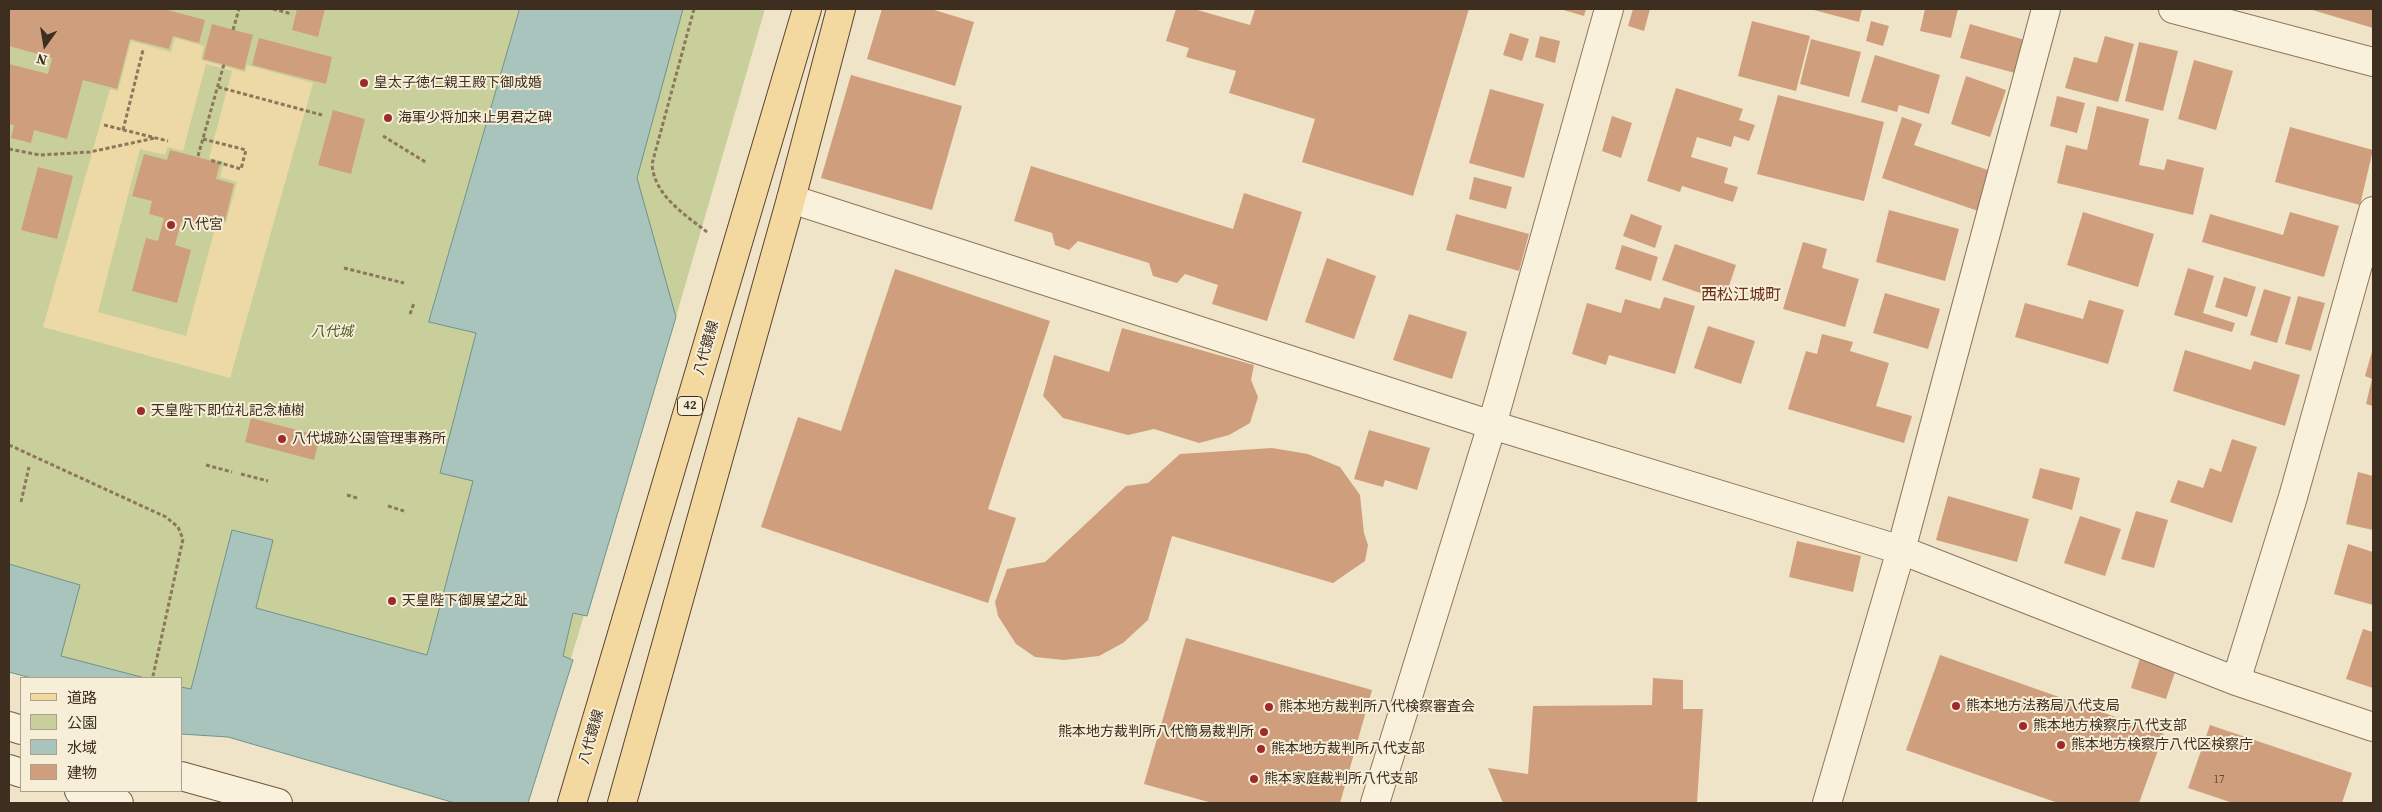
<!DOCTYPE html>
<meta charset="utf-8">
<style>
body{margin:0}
#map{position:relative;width:2382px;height:812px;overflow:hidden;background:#f0e4c8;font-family:"Source Serif 4","Noto Sans JP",serif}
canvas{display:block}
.frame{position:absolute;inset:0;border:10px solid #3d2e20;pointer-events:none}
.legend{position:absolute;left:20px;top:677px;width:162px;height:115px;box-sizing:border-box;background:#f7eed8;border:1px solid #ada18e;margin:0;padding:6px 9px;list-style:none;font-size:15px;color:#3d2e20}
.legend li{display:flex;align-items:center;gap:10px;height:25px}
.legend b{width:25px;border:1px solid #ada18e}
.north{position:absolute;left:20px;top:20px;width:50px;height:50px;-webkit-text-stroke:4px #f7eed8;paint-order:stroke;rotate:193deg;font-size:14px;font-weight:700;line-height:20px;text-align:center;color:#3d2e20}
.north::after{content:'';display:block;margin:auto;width:18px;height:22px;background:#3d2e20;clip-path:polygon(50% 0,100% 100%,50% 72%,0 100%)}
</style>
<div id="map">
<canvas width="2382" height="812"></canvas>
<div class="frame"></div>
<ul class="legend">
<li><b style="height:6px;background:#f3d9a0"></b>道路</li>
<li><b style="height:14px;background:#c9cf9b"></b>公園</li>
<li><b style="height:14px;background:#a9c4bc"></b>水域</li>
<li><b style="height:14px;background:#cf9f7d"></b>建物</li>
</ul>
<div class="north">N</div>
</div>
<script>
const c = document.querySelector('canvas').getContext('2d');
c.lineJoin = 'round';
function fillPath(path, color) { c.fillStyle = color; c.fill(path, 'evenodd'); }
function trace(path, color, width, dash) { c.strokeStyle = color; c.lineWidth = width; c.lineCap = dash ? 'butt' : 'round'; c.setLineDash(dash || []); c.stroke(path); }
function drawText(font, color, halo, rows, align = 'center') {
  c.font = font + ' "Source Serif 4","Noto Sans JP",serif'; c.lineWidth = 4; c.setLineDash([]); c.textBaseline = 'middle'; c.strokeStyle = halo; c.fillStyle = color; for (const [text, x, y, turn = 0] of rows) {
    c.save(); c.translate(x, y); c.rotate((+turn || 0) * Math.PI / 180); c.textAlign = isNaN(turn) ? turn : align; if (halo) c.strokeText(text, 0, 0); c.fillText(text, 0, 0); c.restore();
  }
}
fillPath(new Path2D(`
 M9,9H765L676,317L675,316L527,803L181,723V678H30L9,672Z`), '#c9cf9b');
fillPath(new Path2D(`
 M175,38L204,46L201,60L245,72L247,65L313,83L230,378L43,327L110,89L118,91L131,41L171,52ZM206,64L232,71L209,158L224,162L220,177L237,182L226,223L217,221L186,336L98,312L140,149L165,155L168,147L183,151Z`), '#ecd9a5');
const water = new Path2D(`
 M520,9H683L637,178L676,317L587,616L573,613L563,656L573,660L528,803H455L228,737L181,734V687L191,689L232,530L273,540L256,608L427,655L473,481L440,473L476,333L429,322Z
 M9,564L80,585L61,656L145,678H31L9,672Z`);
fillPath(water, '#a9c4bc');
trace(water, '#6f938a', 1);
fillPath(new Path2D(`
 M10,9H164L205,20L199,43L173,36L169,49L130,39L117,89L83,80L67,139L34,130L31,143L11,138L14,125L9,124V64L48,74L52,58L9,46Z
 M297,9H325L318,37L292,30Z
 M882,9H931L974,22L955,86L867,59Z
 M1176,9H1194L1250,25L1255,9H1469L1413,196L1302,162L1315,119L1229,93L1236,71L1186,57L1189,48L1166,41Z
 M1560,9H1586L1584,16Z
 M1633,9H1650L1644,31L1628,26Z
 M1810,9H1862L1859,22Z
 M1925,9H1958L1951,38L1920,31Z
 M2309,9H2373V28Z
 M1752,21L1810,36L1796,91L1738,76Z
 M1871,21L1889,26L1883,46L1866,41Z
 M212,24L253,35L244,70L203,59Z
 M1970,24L2025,40L2015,73L1960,58Z
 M1510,33L1529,39L1522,61L1503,55Z
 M1540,36L1560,41L1555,63L1535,57Z
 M2105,36L2134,44L2118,102L2065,88L2074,57L2097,63Z
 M259,38L332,57L326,84L252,65Z
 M1811,39L1861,52L1849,97L1800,84Z
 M2139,42L2178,51L2163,111L2125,101Z
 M1875,55L1940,75L1929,114L1899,105L1897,112L1861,102Z
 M2194,60L2233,71L2216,130L2178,119Z
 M851,75L962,106L932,210L821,178Z
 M1966,76L2006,90L1990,137L1951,124Z
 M1676,88L1743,109L1739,120L1755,125L1749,141L1734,136L1731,147L1697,137L1691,157L1728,168L1724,183L1738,187L1733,202L1682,186L1680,192L1647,181Z
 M1490,89L1544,104L1524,178L1469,163Z
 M1778,95L1884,122L1864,201L1757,174Z
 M2057,96L2085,103L2077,133L2050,126Z
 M2097,106L2149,119L2139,165L2164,170L2167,159L2204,168L2193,215L2057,183L2066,145L2087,150Z
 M333,110L365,119L351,174L318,165Z
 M1612,116L1632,123L1621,158L1602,151Z
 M1902,117L1922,124L1914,145L1997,173L1984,213L1882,178Z
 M2290,127L2373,150L2360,205L2275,182Z
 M170,150L220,163L216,179L234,184L225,221L203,214L199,227L181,222L175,245L191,250L177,303L132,291L146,238L158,241L164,218L149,214L152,201L132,196L144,154L167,160Z
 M1031,166L1233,229L1244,193L1302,212L1267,321L1212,304L1218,285L1185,274L1177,283L1153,276L1149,263L1078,241L1069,250L1055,245L1052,233L1014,221Z
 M38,167L73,176L57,239L21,230Z
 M1474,177L1512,187L1506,209L1469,199Z
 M1889,210L1959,229L1945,281L1876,262Z
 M2083,212L2154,234L2138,287L2067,265Z
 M2290,212L2339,226L2324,277L2202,242L2210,214L2283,235Z
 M1456,214L1529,234L1519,271L1446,250Z
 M1631,214L1662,226L1655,248L1623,236Z
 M1803,242L1827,249L1822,268L1859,279L1845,327L1783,309Z
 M1675,244L1736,265L1724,301L1662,280Z
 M1622,245L1658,257L1651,281L1615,269Z
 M1327,258L1376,276L1354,339L1305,322Z
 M2188,268L2214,276L2203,313L2235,323L2232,332L2174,315Z
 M895,269L1050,321L988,509L1016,518L988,603L761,527L798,417L841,431Z
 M2224,277L2256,287L2247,317L2215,307Z
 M2264,289L2291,297L2277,343L2250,335Z
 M1885,293L1940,309L1928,349L1873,333Z
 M2298,296L2325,303L2311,351L2285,344Z
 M1664,297L1695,306L1675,374L1609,355L1606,365L1572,354L1587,303L1621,313L1625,299L1660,309Z
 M2089,300L2124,310L2108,364L2015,337L2025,303L2083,319Z
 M1409,314L1467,332L1452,379L1393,360Z
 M1708,326L1755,341L1741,384L1694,368Z
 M1122,328L1254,365L1251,380L1258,397L1250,423L1229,435L1199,443L1154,429L1128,435L1063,418L1043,396L1054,355L1109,372Z
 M1822,334L1853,342L1850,351L1889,363L1876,406L1912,416L1904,443L1788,409L1806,351L1817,354Z
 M2373,348V406L2366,404L2372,379L2365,376Z
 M2185,350L2251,370L2254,361L2300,375L2285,426L2173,391Z
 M251,418L320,436L314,460L245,442Z
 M1369,430L1430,448L1417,490L1385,480L1383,487L1354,479Z
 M2232,439L2257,447L2232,523L2170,502L2178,480L2203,488L2210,468L2221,472Z
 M1272,448L1308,454L1340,467L1360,495L1364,533L1368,545L1365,561L1333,583L1172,536L1148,620L1123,643L1099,656L1064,660L1035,657L1016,644L998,616L995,602L1007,569L1045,562L1126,486L1148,483L1180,454Z
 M2040,468L2080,478L2072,510L2032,498Z
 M2358,472L2373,476V530L2346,524Z
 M1948,496L2029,519L2017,562L1936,540Z
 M2136,511L2168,520L2154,568L2121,559Z
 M2080,516L2121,529L2105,576L2064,563Z
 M1797,541L1861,556L1853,592L1789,577Z
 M2348,544L2373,552V605L2334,594Z
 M2363,629L2373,632V688L2346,679Z
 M1186,638L1372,690L1340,803H1212L1144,784Z
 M1940,655L2164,734L2139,803H2058L1906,750Z
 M2140,658L2176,669L2166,699L2131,688Z
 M1653,678L1683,680V709H1703L1697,803H1503L1488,768L1528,774L1533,706L1652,705Z
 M2210,725L2352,773L2342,803H2233L2188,788Z`), '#cf9f7d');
const minor = new Path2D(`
 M791,199L1492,425L1901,550L2236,681L2373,727
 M2236,681L2293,497L2373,211
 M1375,803L1492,425L1609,9
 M1827,803L1901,550L2046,9`);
const tertiary = new Path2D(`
 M2173,9L2373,62`);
const secondary = new Path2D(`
 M9,726L21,730
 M9,769L21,773
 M181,776L278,803
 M79,791L119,803`);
const primary = new Path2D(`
 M572,803L807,9
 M622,803L791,199L841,9`);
trace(minor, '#8d765c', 30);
trace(tertiary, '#8d765c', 30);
trace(secondary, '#6f573f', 30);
trace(primary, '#5b4430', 30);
trace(new Path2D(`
 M273,9L292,14
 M694,9L652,164C654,195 684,214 707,232
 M233,30L239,9
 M218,87L322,115
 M104,125L168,141
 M123,130L143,50
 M383,136L427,163
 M203,139L246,150L241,169L210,160
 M9,149L40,155L90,152L155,138
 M198,156L224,64
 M344,268L404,283
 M410,314L414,303
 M9,445L166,517L178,527L183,539L153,676
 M206,465L232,472
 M241,474L268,481
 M347,495L357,498
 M21,502L29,467
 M388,506L404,511`), '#8d765c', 3, [4, 2.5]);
trace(minor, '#faf1dc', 28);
trace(tertiary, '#faf1dc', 28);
trace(secondary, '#faf1dc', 28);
trace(primary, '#f3d9a0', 28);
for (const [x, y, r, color] of [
 [364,83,5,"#9e2a2b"],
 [388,118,5,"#9e2a2b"],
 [171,225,5,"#9e2a2b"],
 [141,411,5,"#9e2a2b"],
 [282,439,5,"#9e2a2b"],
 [392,601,5,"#9e2a2b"],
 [1956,706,5,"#9e2a2b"],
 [1269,707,5,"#9e2a2b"],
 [2023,726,5,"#9e2a2b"],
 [1264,732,5,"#9e2a2b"],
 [2061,745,5,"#9e2a2b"],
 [1261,749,5,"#9e2a2b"],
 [1254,779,5,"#9e2a2b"]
]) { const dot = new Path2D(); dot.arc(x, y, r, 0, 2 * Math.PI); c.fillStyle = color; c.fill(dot); trace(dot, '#f7eed8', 2); }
drawText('11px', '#624a37', null, [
 ["17",2219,780]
]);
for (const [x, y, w] of [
 [690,406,25]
]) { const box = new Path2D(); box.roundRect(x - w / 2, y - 9.5, w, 19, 4); c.fillStyle = '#f7eed8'; c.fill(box); trace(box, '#3d2e20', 1); }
drawText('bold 12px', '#3d2e20', null, [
 ["42",690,406]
]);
drawText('14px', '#3d2e20', '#f7eed8', [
 ["皇太子徳仁親王殿下御成婚",374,83],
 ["海軍少将加来止男君之碑",398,118],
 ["八代宮",181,225],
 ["天皇陛下即位礼記念植樹",151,411],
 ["八代城跡公園管理事務所",292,439],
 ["天皇陛下御展望之趾",402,601],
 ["熊本地方法務局八代支局",1966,706],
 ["熊本地方裁判所八代検察審査会",1279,707],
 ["熊本地方検察庁八代支部",2033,726],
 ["熊本地方裁判所八代簡易裁判所",1254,732,"right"],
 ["熊本地方検察庁八代区検察庁",2071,745],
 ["熊本地方裁判所八代支部",1271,749],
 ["熊本家庭裁判所八代支部",1264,779]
], 'left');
drawText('italic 14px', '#4d5a26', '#f7eed8', [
 ["八代城",332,332]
]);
drawText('14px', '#3d2e20', '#f7eed8', [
 ["八代鏡線",707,348,-74],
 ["八代鏡線",592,737,-74]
]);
drawText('16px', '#6b2e1e', '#f7eed8', [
 ["西松江城町",1741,296]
]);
</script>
